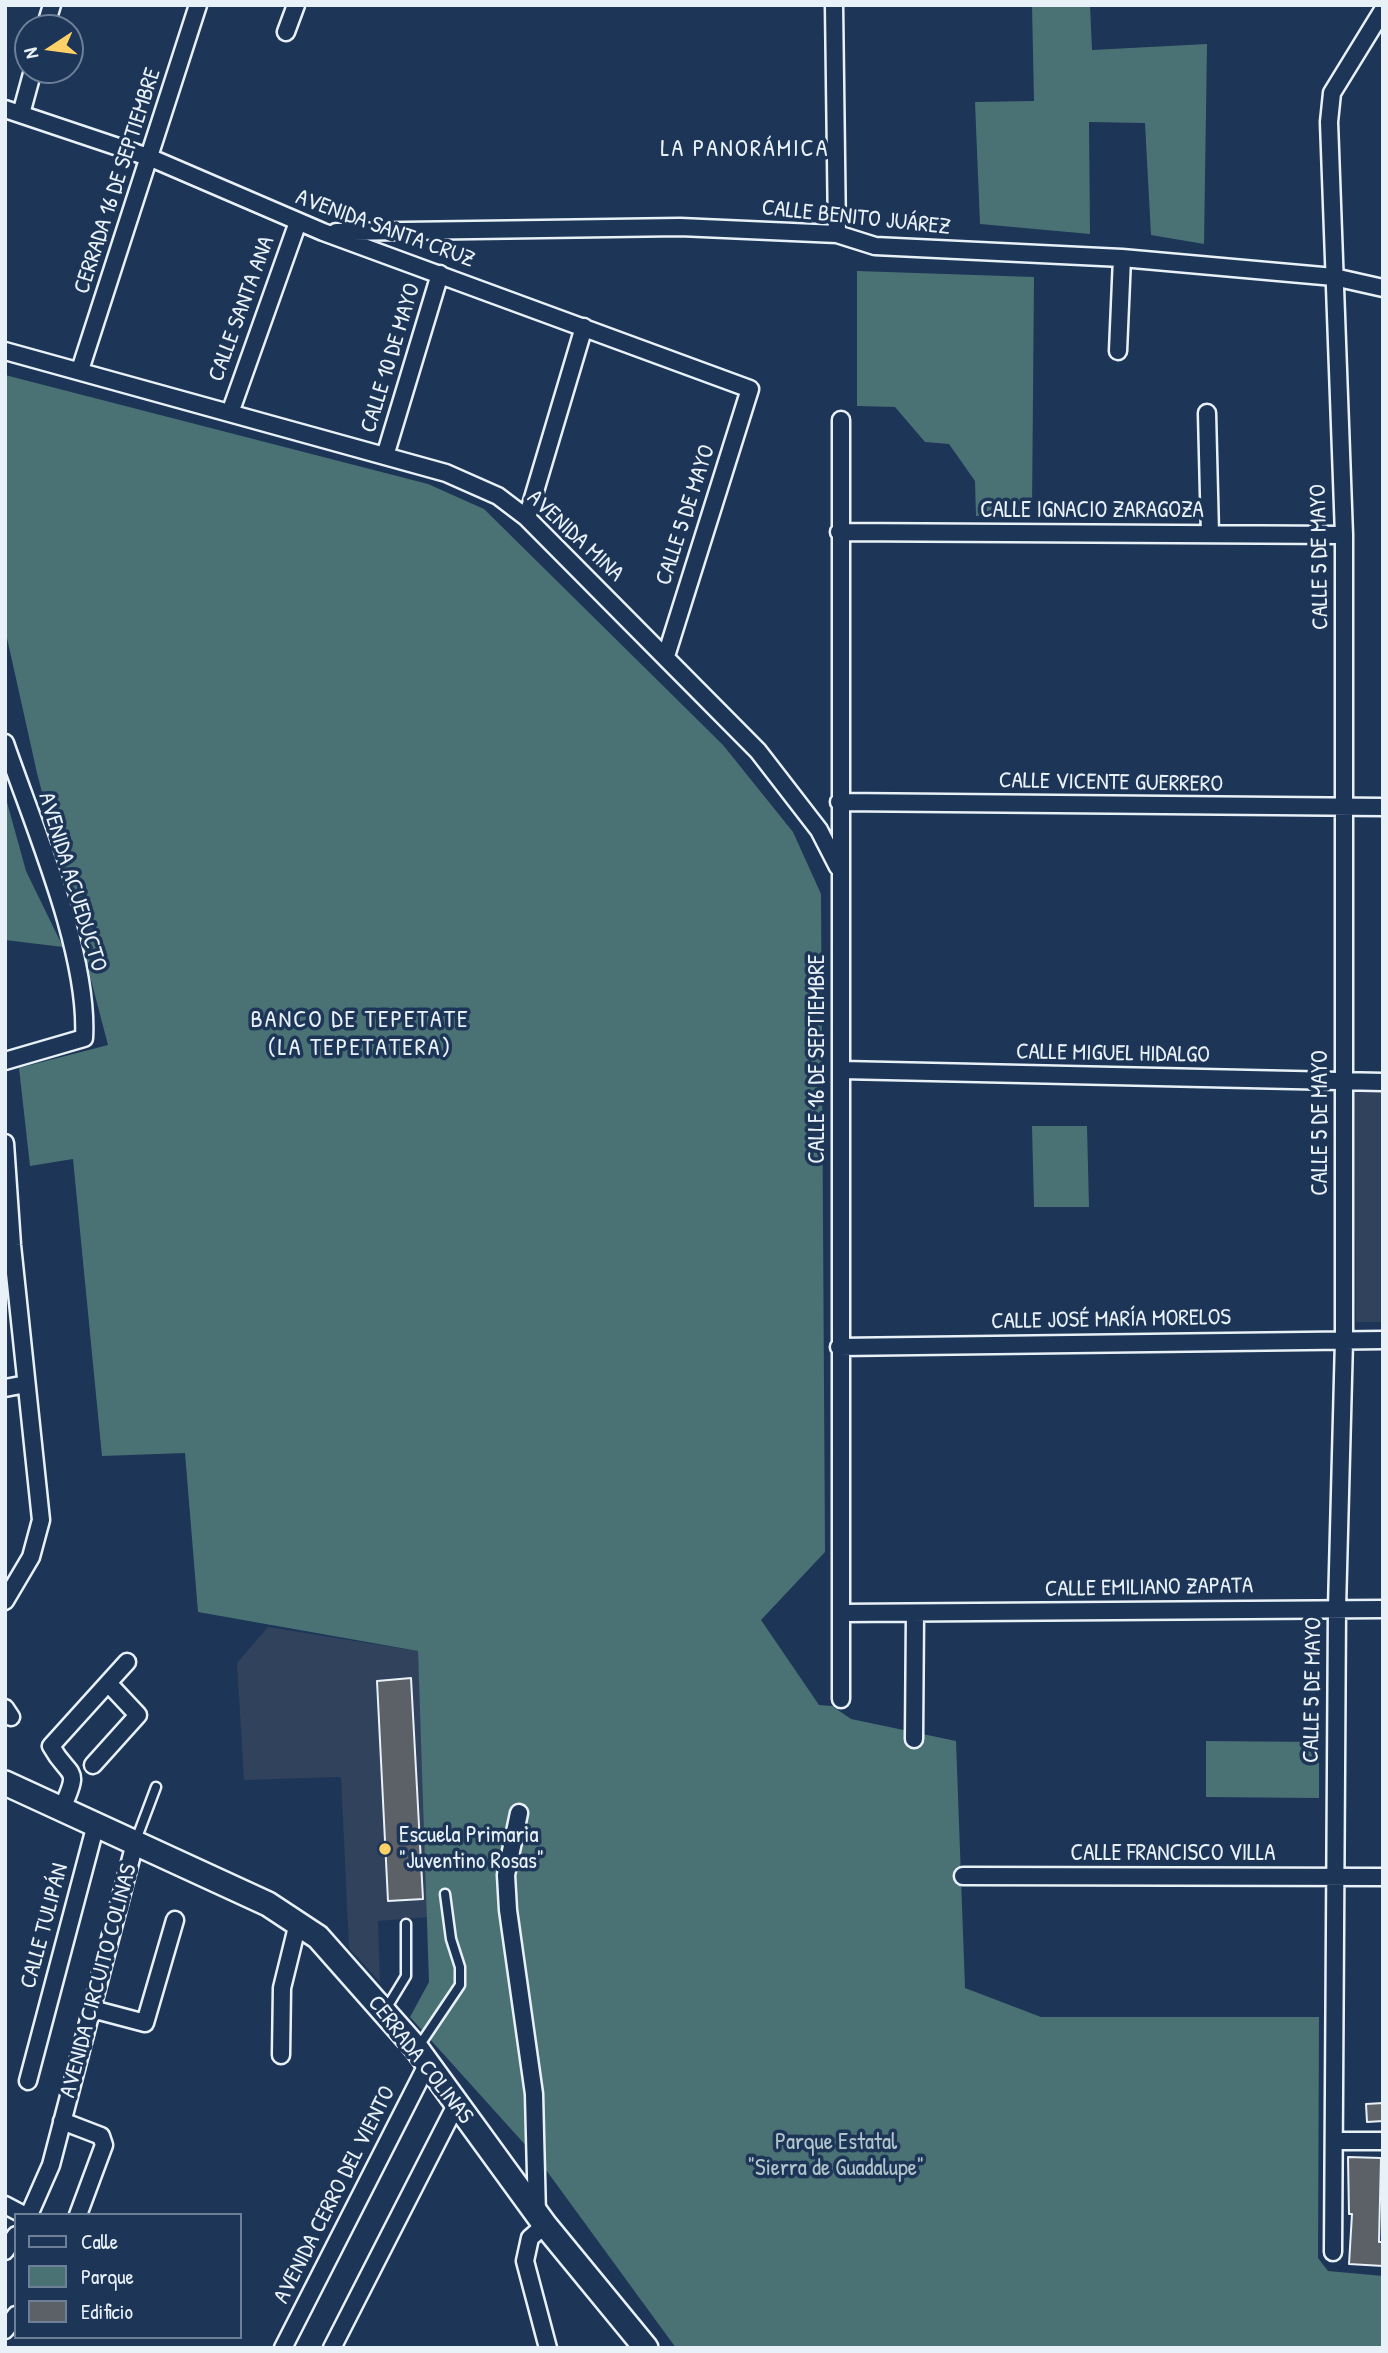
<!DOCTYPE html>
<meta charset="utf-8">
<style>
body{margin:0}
#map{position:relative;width:1388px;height:2353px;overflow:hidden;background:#1d3557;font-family:"Patrick Hand",sans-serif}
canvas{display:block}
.frame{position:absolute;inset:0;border:7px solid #e8f1f8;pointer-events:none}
.legend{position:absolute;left:14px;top:2213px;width:228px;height:126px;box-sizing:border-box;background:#1d3557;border:2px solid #6e8097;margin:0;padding:9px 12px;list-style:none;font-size:21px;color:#e8f1f8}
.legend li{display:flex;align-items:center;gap:14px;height:35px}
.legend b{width:35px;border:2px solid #6e8097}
.north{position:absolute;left:14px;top:14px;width:70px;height:70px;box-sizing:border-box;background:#1d3557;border:2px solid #6e8097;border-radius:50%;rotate:257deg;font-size:19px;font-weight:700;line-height:28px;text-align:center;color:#e8f1f8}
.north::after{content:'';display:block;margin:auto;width:24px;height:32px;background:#ffd166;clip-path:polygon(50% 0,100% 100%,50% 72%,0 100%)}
</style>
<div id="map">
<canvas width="1388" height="2353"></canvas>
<div class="frame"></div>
<ul class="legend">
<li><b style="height:9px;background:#1d3557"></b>Calle</li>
<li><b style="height:19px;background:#4a7275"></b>Parque</li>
<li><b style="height:19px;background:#5c6067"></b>Edificio</li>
</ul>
<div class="north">N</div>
</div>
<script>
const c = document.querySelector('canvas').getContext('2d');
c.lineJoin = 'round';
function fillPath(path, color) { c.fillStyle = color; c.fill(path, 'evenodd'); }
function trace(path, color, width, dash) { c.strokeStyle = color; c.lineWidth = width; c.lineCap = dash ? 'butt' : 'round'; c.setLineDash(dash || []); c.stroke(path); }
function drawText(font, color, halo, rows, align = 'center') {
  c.font = font + ' "Patrick Hand",sans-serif'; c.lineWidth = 7; c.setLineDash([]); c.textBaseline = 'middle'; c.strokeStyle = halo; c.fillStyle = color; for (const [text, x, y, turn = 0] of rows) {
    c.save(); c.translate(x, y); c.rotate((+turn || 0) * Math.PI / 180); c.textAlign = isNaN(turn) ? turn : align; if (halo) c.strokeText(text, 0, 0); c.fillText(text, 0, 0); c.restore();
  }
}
fillPath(new Path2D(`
 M1354,1091H1383V1322H1356Z
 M268,1627L418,1651L429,1917L378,1921L380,1982L349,1948L341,1777L244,1780L237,1663Z`), '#30425c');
fillPath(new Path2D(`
 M1032,5H1090L1092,50L1207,44L1204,244L1151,235L1145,123L1089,122L1090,234L980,224L975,102L1034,101Z
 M857,271L1034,277L1032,510L976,516L975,481L949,444L925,442L895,407L857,406Z
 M5,375L428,484L484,509L723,745L793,832L821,894L825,1552L761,1620L819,1705L832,1706L851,1719L956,1741L965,1988L1041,2017H1319L1318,2258L1328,2271L1383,2276V2348H676L538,2159L410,2017L429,1982L418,1651L198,1612L185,1453L102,1456L73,1159L30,1166L19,1068L108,1045L37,773L5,629Z
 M5,795L26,871L63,947L5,940Z
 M1032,1126H1087L1089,1207H1034Z
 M1206,1741L1319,1742V1798L1206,1797Z`), '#4a7275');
const building = new Path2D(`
 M411,1678L423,1899L388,1901L377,1681Z
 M1383,2103V2121L1367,2122L1366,2104Z
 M1348,2157L1381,2158L1379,2242H1383V2266L1349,2264L1352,2214H1349Z`);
fillPath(building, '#5c6067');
trace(building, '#e8f1f8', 2);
const lane = new Path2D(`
 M136,1840L156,1787
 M386,2009L406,1976V1924
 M419,2046L460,1985V1967L451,1939L445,1894`);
const street = new Path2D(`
 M834,5L837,234
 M45,28L52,5
 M286,32L296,5
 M5,109L151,158L323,232L750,389L666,656
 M21,114L33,70
 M336,232L680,227L837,234L875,246L1122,258L1334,277L1383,288
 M5,351L446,473L498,496L527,518L758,751L819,830L838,867
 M1118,351L1122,258
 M80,370L198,5
 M230,413L298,222
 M1207,413L1210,534
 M841,420V1699
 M385,456L440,274
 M527,518L584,327
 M839,532L1344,535
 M5,743C33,825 89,953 84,1038L5,1061
 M839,802L1383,807
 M842,1070L1383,1082
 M5,1143L12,1245L41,1520L31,1557L5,1601
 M839,1347L1383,1340
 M5,1388L26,1384
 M842,1613L1383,1609
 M5,1708L11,1717
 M914,1739L915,1613
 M93,1765L138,1715L108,1683
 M62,1808C82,1765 69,1779 51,1746L127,1662
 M519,1813L506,1875L508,1910L534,2094L537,2215
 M963,1876L1383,1877
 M92,2009L145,2023L175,1920
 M281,2055L282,1988L298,1923
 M28,2081L96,1824
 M62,2121L101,2136L104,2145L78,2215
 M1335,2141H1383
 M5,2205L24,2215
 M29,2215L51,2165L135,1843
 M545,2225L530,2238L525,2261L548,2348
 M5,2251L16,2235
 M1333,2252L1337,1608L1344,1340V535L1329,122L1332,93L1383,10
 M5,2330L16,2315
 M283,2348L428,2063
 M332,2348L457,2103`);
const secondary = new Path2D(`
 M5,1783L268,1904L318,1937L417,2049L545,2225L646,2348`);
trace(lane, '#e8f1f8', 13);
trace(street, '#e8f1f8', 21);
trace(secondary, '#e8f1f8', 28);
trace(lane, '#1d3557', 8);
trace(street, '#1d3557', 16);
trace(secondary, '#1d3557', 23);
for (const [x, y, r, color] of [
 [385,1849,7,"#ffd166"]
]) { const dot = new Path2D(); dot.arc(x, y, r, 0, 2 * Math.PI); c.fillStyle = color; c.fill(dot); trace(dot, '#1d3557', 2.5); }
drawText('23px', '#e8f1f8', '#1d3557', [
 ["CERRADA 16 DE SEPTIEMBRE",118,181,-72],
 ["CALLE BENITO JUÁREZ",856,218,6],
 ["AVENIDA SANTA CRUZ",385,229,20],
 ["CALLE SANTA ANA",242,309,-70],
 ["CALLE 10 DE MAYO",391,358,-73],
 ["CALLE IGNACIO ZARAGOZA",1092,511],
 ["CALLE 5 DE MAYO",686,515,-72],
 ["AVENIDA MINA",575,536,43],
 ["CALLE 5 DE MAYO",1320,557,-91],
 ["CALLE VICENTE GUERRERO",1111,783,1],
 ["AVENIDA ACUEDUCTO",72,882,73],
 ["CALLE MIGUEL HIDALGO",1113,1054,1],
 ["CALLE 16 DE SEPTIEMBRE",818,1059,-90],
 ["CALLE 5 DE MAYO",1321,1123,-90],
 ["CALLE JOSÉ MARÍA MORELOS",1111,1320,-1],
 ["CALLE EMILIANO ZAPATA",1149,1588,-1],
 ["CALLE 5 DE MAYO",1313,1690,-89],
 ["CALLE FRANCISCO VILLA",1173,1854],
 ["CALLE TULIPÁN",45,1926,-75],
 ["AVENIDA CIRCUITO COLINAS",99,1981,-75],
 ["CERRADA COLINAS",420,2060,52],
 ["AVENIDA CERRO DEL VIENTO",335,2195,-63]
]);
drawText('23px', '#e8f1f8', '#1d3557', [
 ["Escuela Primaria",399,1836],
 ["\"Juventino Rosas\"",399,1862]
], 'left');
drawText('23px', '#b1c5ca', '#1d3557', [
 ["Parque Estatal",836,2143],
 ["\"Sierra de Guadalupe\"",836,2169]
]);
c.letterSpacing = '2px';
drawText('24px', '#e8f1f8', '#1d3557', [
 ["LA PANORÁMICA",745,150],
 ["BANCO DE TEPETATE",360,1021],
 ["(LA TEPETATERA)",360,1049]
]);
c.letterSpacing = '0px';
</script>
